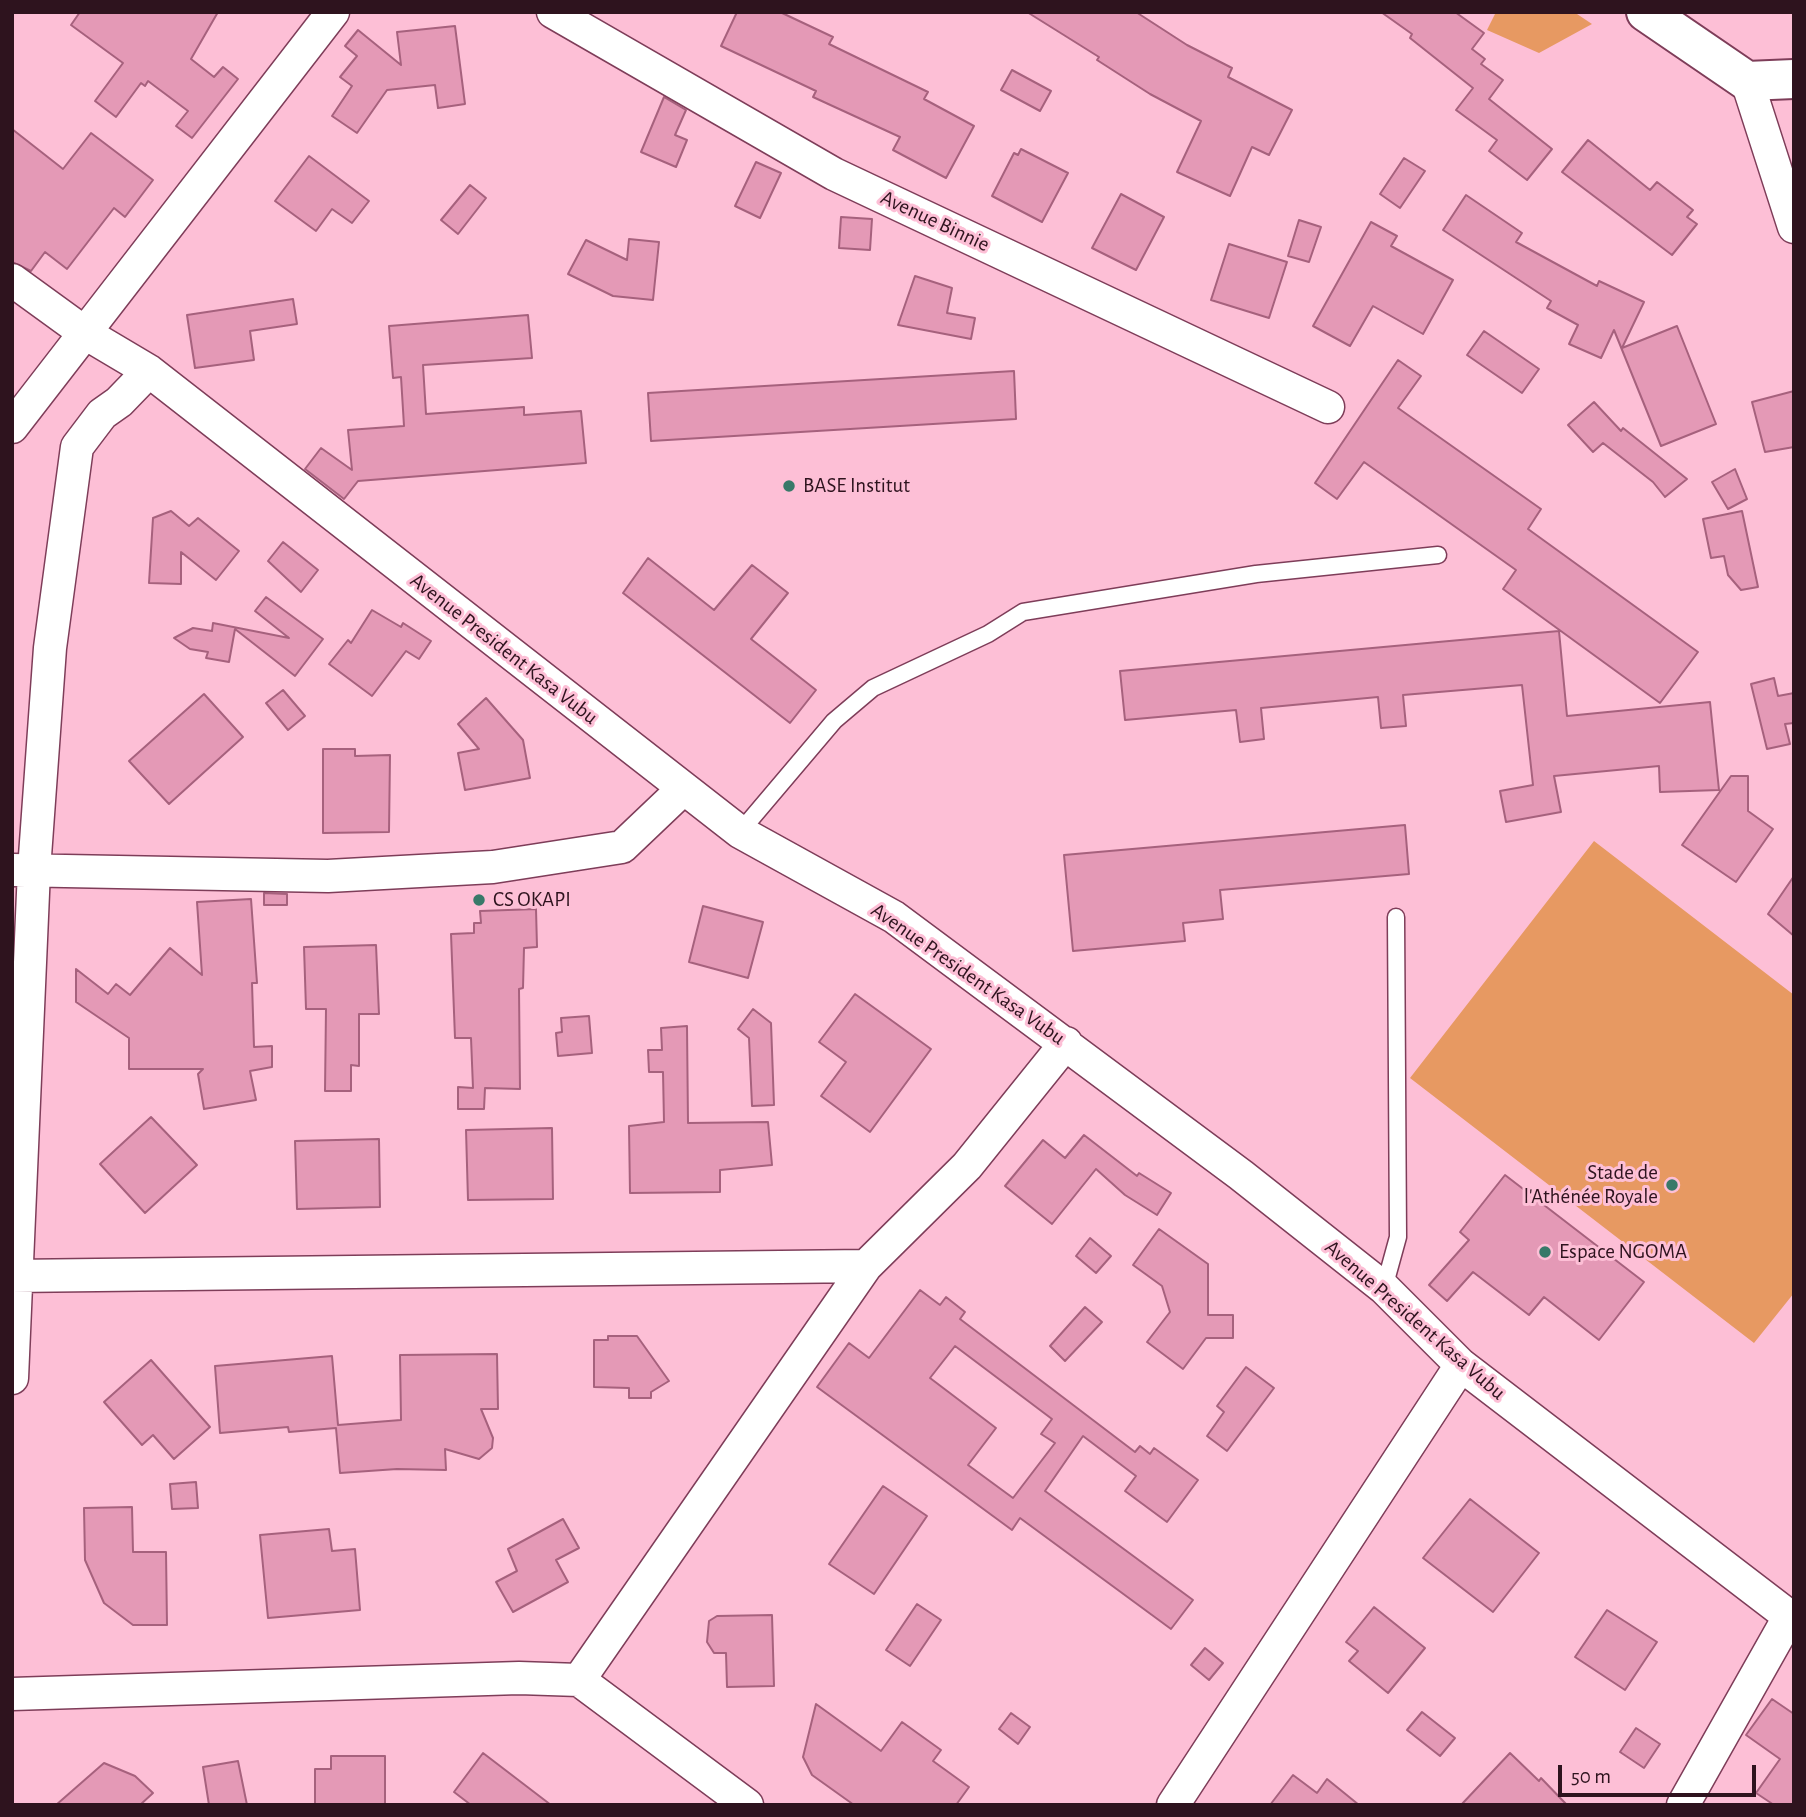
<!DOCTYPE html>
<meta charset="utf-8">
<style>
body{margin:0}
#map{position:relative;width:1806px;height:1817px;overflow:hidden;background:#fdbfd6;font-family:"Alegreya Sans",sans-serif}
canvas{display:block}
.frame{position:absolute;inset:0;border:14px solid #2e131e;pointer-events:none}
.scale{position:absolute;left:1558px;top:1765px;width:198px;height:32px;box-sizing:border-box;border:4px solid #2e131e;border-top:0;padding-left:9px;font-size:21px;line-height:24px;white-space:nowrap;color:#2e131e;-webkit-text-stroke:5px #fdbfd6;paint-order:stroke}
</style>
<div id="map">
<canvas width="1806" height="1817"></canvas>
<div class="frame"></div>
<div class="scale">50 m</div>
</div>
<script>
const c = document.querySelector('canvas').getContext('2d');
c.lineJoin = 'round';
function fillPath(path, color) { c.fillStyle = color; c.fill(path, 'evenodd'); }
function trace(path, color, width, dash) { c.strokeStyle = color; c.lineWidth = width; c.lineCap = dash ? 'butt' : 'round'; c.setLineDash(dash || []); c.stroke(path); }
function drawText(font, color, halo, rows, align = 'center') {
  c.font = font + ' "Alegreya Sans",sans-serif'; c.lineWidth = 6; c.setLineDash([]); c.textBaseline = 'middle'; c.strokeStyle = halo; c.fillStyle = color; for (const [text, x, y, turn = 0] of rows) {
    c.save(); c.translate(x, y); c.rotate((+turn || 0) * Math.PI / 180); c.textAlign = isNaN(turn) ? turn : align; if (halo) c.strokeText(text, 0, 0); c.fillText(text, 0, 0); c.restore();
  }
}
fillPath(new Path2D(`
 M1496,12H1574L1592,24L1539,53L1487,30Z
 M1594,841L1794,995V1293L1754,1343L1410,1078Z`), '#e79962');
const building = new Path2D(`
 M80,12H218L191,59L214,77L223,67L238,79L192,138L176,126L188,111L148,81L145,86L141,83L116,117L95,101L123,63L71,25Z
 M737,12H780L833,37L829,44L928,92L924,99L974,126L946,178L893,150L900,137L813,97L816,91L721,46Z
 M1027,12H1136L1187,45L1232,68L1228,77L1292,110L1269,155L1252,147L1230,196L1177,172L1201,121L1150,94L1097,60L1099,57Z
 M1381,12H1455L1484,33L1472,49L1485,59L1481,64L1503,80L1489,99L1552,149L1527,180L1489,151L1497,140L1456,110L1473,88L1410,38L1412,34Z
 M455,26L465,104L438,108L435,85L387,90L357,133L332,116L352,86L340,77L357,56L345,46L358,30L401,65L397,32Z
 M1012,70L1051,91L1040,111L1001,90Z
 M664,97L686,110L675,135L687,140L676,167L641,152Z
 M12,129L63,169L91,133L153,180L125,217L114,208L67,269L45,252L31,271L12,262Z
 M1588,140L1650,190L1657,182L1693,210L1687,217L1697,224L1672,255L1562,172Z
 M1021,149L1068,173L1042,222L992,196L1014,153L1018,155Z
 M309,156L369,201L352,223L332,209L316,231L275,201Z
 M1404,158L1425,171L1400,208L1380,194Z
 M756,162L781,173L760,218L735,206Z
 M470,185L486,198L458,234L441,220Z
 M1121,194L1164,217L1136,270L1092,248Z
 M1466,195L1522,233L1516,242L1597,286L1599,281L1644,302L1622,348L1677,326L1716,424L1661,446L1614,330L1601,358L1569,344L1578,325L1547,308L1551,301L1443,230Z
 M841,217L872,219L870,250L839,248Z
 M1299,220L1321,227L1309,262L1288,256Z
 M1371,222L1397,236L1391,246L1453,280L1423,334L1373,306L1350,346L1313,326Z
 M629,239L659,242L653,300L613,296L568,274L586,240L627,260Z
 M1229,244L1287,262L1269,318L1211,300Z
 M915,276L952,288L947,313L975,318L971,339L898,325Z
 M293,299L297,324L250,331L254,360L195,368L187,315Z
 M528,315L532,358L423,365L426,414L524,407V415L581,411L586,463L358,481L344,499L305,469L321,448L352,470L348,430L404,426L401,377L393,378L389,326Z
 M1484,331L1539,369L1522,393L1467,355Z
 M1398,360L1421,376L1398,408L1541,509L1528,529L1698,652L1660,703L1503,589L1516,570L1364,462L1337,499L1315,483Z
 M1014,371L1016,419L651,441L648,393Z
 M1794,391V447L1765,452L1752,402Z
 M1594,402L1621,431L1623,428L1687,479L1665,497L1653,482L1603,443L1593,452L1568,425Z
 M1735,469L1747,499L1728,509L1712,482Z
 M171,511L189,526L198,518L239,551L216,580L181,552V584L149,583L153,518Z
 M1742,511L1758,587L1741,590L1728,575L1724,556L1711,558L1703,519Z
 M283,542L318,570L301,592L268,561Z
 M648,558L714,610L752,565L788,593L751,639L816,690L790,723L623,593Z
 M266,597L323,639L295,676L235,629L229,662L206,658L208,652L190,649L174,638L193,628L212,631L213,623L289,638L255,611Z
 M372,610L401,627L403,623L431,641L419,659L406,651L372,696L329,664L348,640L351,643Z
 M1559,631L1567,716L1710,702L1719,790L1660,792L1659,766L1554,776L1561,812L1506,822L1500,791L1533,785L1522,685L1403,695L1406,726L1381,728L1378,697L1261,708L1264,739L1240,742L1236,710L1125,720L1120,671Z
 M1774,678L1778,696L1794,693V723L1785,724L1790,744L1767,749L1751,684Z
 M283,690L305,716L288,730L266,703Z
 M204,694L243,737L169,804L129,761Z
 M486,698L523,740L530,778L465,790L458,753L479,749L458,724Z
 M323,749H355V756L390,755L389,832L323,833Z
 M1731,776H1748V811L1773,829L1736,882L1682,845Z
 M1405,825L1409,874L1220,890L1223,919L1183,923L1185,941L1073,951L1064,855Z
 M1794,876V936L1768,914Z
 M264,893L287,894V905H264Z
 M251,899L257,983H252L254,1047L272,1046V1067L250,1071L256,1100L204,1109L198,1074L203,1069H129V1038L76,1002V969L108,994L116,984L130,995L170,948L202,975L197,902Z
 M703,906L763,922L748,978L689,962Z
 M536,909L537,947L524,948L523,988L519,989L520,1089L485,1088L484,1109H458V1087L473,1088L471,1038H455L451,934L474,933V923H481L480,911Z
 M376,945L379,1014H359V1066L351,1065V1091H325L326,1009H306L304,947Z
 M855,994L931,1049L870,1132L821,1096L846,1062L819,1042Z
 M753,1009L771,1023L774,1105L752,1106L749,1038L738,1029Z
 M589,1016L592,1053L558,1056L556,1033L562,1032L561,1018Z
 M687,1026L688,1123L768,1122L772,1165L720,1170V1192L630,1193L629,1126L664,1122L663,1072H649L648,1050H662L661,1028Z
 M151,1117L197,1165L145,1213L100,1164Z
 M552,1128L553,1199L468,1200L466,1130Z
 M1084,1135L1137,1176L1139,1173L1171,1193L1157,1215L1125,1195L1096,1169L1052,1224L1005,1186L1043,1140L1065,1158Z
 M379,1139L380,1207L297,1209L295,1141Z
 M1505,1175L1644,1282L1599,1340L1544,1297L1529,1315L1473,1272L1447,1301L1429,1285L1469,1240L1460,1232Z
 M1159,1229L1208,1264V1315H1233V1338H1206L1183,1369L1147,1342L1170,1312L1162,1286L1133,1265Z
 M1090,1238L1111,1256L1096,1273L1076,1256Z
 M920,1290L940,1305L946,1297L965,1312L960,1319L1135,1452L1140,1446L1150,1454L1154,1448L1198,1480L1167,1522L1125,1491L1136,1476L1083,1436L1045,1491L1193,1600L1171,1629L1020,1518L1012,1530L817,1387L849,1343L869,1358ZM955,1346L1052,1419L1041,1434L1055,1443L1013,1498L968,1465L996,1428L930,1378Z
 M1085,1307L1102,1322L1065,1361L1050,1346Z
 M608,1336H637L669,1381L651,1392V1398H629V1388L594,1387V1340H608Z
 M497,1354L498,1409H481L493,1438L492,1448L479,1459L445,1449L446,1470L397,1469L340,1473L336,1428L289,1432L288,1427L220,1433L215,1366L332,1356L338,1425L401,1420L400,1355Z
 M151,1360L210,1427L174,1459L153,1435L142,1445L104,1402Z
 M1246,1367L1274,1388L1227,1451L1207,1436L1224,1412L1217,1406Z
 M196,1482L198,1508L172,1509L170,1484Z
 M883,1486L927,1516L874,1594L829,1564Z
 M1470,1499L1539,1553L1493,1612L1423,1558Z
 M132,1507L133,1552H166L167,1625H133L104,1603L85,1560L84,1508Z
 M563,1519L579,1548L556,1560L568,1582L513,1612L496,1582L517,1571L508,1549Z
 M329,1529L332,1551L355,1549L360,1610L268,1618L260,1535Z
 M917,1604L941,1620L910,1666L886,1650Z
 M1374,1607L1425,1648L1388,1693L1349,1661L1358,1651L1346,1642Z
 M1607,1610L1657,1642L1625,1690L1575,1657Z
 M772,1615L774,1686L727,1687L726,1653H714L707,1642L709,1621L717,1616Z
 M1205,1648L1223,1663L1209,1680L1191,1665Z
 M1772,1699L1794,1714V1805H1774L1756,1793L1780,1759L1746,1735Z
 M816,1704L881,1751L902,1722L941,1750L933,1761L969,1787L956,1805H854L812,1775L803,1757Z
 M1422,1712L1455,1738L1440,1756L1407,1730Z
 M1011,1713L1030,1727L1018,1744L999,1729Z
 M1636,1728L1660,1744L1644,1768L1620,1752Z
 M483,1753L551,1805H471L454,1792Z
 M1510,1753L1539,1781L1541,1778L1567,1805H1461Z
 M331,1756H385V1805H315V1769H331Z
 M238,1761L247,1805H209L203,1767Z
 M104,1763L135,1776L153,1793L140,1805H56Z
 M1293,1775L1317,1793L1327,1779L1359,1805H1270Z`);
fillPath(building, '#e499b6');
trace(building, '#a6617d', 2);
const lane = new Path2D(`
 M740,832L834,721L873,688L988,634L1023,612L1256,574L1438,555
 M1384,1288L1398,1237L1396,917`);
const street = new Path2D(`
 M553,12L834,174L1328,407
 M1747,81L1794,227
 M12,280L85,333L149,371L740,832L894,917L1241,1175L1384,1288L1461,1365L1794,1620
 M12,427L333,12
 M13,870L328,876L493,867L622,847L683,789
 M12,1276L866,1266
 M12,1378L34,870L50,648L77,447L102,414L119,402L149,371
 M579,1680L866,1266L967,1166L1066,1043
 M12,1694L519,1678L579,1680L747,1805
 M1173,1805L1461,1365
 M1683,1805L1789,1617`);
const secondary = new Path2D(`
 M1646,12L1747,81L1794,79`);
trace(lane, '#7e3d59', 19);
trace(street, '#7e3d59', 35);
trace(secondary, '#7e3d59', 42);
trace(lane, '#fff', 16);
trace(street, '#fff', 32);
trace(secondary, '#fff', 38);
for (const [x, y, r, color] of [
 [789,486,7,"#387969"],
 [479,900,7,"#387969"],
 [1672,1185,7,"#387969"],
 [1545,1252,7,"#387969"]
]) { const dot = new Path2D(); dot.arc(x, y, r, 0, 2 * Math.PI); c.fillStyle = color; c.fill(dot); trace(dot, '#fdbfd6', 2.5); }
drawText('21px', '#2e131e', '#fdbfd6', [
 ["Avenue Binnie",935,221,25],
 ["Avenue President Kasa Vubu",504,649,38],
 ["Avenue President Kasa Vubu",968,974,35],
 ["Avenue President Kasa Vubu",1415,1320,41]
]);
drawText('21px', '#2e131e', '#fdbfd6', [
 ["BASE Institut",803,486],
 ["CS OKAPI",493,900],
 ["Stade de",1658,1173,"right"],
 ["l'Athénée Royale",1658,1197,"right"],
 ["Espace NGOMA",1559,1252]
], 'left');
</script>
